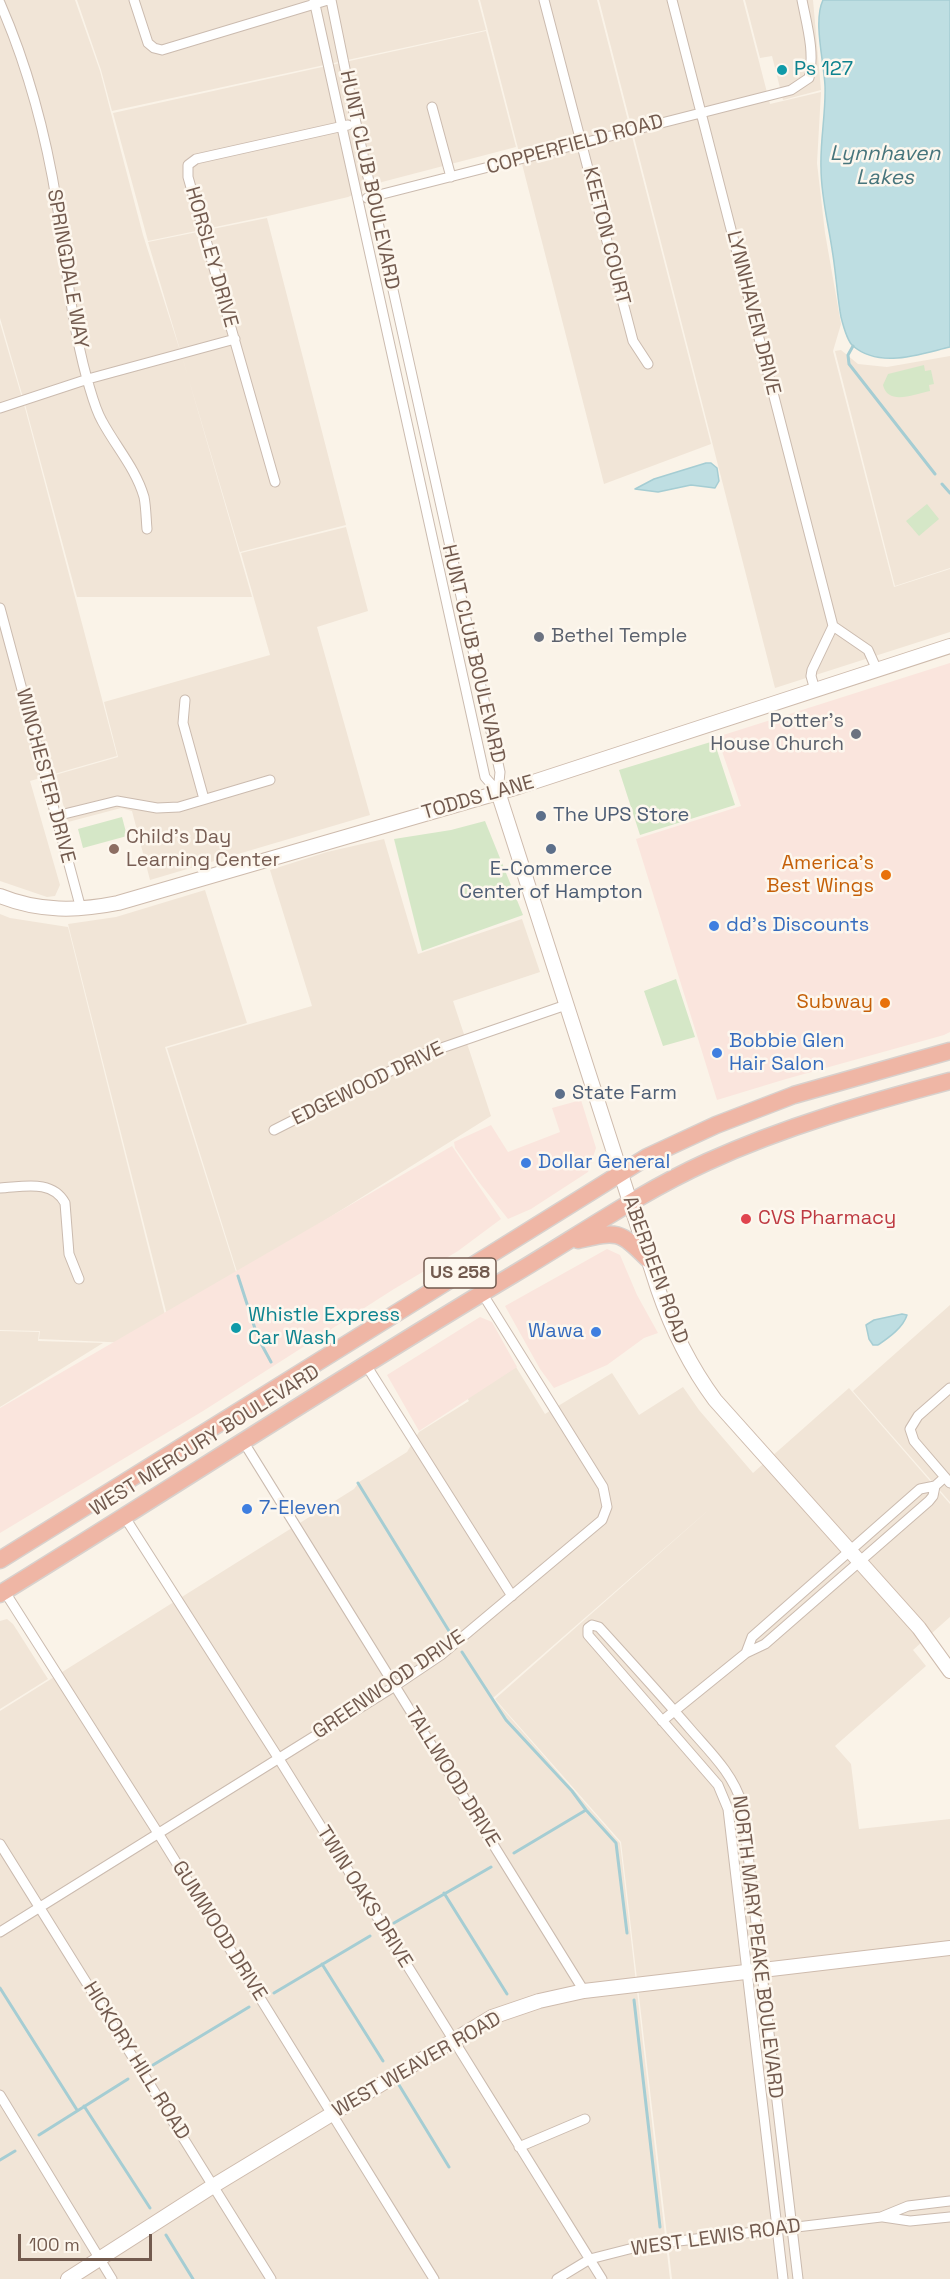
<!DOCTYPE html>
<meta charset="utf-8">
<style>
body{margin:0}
#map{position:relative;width:950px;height:2279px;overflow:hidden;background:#faf3e8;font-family:"Space Grotesk",sans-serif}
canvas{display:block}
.scale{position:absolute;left:18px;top:2234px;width:134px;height:27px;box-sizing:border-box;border:3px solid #725a4e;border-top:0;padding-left:8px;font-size:18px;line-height:21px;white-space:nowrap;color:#725a4e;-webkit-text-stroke:4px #fdf7ee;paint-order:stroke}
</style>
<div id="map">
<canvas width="950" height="2279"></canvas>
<div class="scale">100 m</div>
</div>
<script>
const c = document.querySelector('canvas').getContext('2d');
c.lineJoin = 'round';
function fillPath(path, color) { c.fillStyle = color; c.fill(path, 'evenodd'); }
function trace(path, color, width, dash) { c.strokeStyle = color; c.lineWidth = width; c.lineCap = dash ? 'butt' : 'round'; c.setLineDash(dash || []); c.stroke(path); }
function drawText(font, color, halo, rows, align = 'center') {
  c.font = font + ' "Space Grotesk",sans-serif'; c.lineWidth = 5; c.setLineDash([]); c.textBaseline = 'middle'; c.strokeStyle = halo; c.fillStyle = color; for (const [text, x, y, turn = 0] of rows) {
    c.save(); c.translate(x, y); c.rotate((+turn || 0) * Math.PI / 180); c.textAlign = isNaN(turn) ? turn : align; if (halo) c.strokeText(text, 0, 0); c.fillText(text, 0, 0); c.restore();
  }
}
fillPath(new Path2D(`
 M0,0H75L100,71L143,235L184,363L252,597H77L26,408L0,318Z
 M77,0H478L486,30L112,111L101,70Z
 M480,0H597L711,444L604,484Z
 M599,0H743L770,104L821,92L817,163L825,233L841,324L833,351L894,587L950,569V632L775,688Z
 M745,0H813L821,90L783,100L772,56L760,58Z
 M486,31L516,147L382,182L348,197L268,216L148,241L113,113Z
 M267,218L346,525L240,552L148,242Z
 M0,323L25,408L117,756L30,781L60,885L55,896L47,897L0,881Z
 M841,350L858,364L887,367L950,356V568L895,586L835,351Z
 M346,527L368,611L317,627L370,815L150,880L132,811L121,808L68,822L55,775L118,757L104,702L270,655L241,553Z
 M384,839L418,954L522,919L540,972L453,1001L491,1116L238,1275L167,1048L312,1006L270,870L327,852Z
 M205,890L247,1023L165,1047L237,1275L168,1319L68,924L116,917Z
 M0,914L10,918L68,927L166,1319L131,1343L39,1339L40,1331L0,1330Z
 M950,1305V1502L853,1391Z
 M0,1331L39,1332L38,1341L103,1343L0,1407Z
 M516,1367L545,1414L612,1373L639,1415L683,1387L699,1410L753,1473L849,1388L950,1504V1617L913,1650L926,1666L835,1746L851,1764L859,1829L950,1819V2279H672L621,1842L495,1699L712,1507L493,1698L620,1843L670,2279H0V1711L354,1489L359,1482L407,1452L419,1432L469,1401L467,1398Z
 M7,1619L13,1624L48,1679L0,1709V1621Z`), '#f1e5d7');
fillPath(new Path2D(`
 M950,663V1032L944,1035L786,1079L717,1100L636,839L741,806L717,737Z
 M581,1100L596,1148L588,1172L531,1209L508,1219L478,1181L455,1148L454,1142L491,1125L508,1152L560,1132L552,1108Z
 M452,1146L501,1219L458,1251L394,1289L203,1411L0,1533V1408Z
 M607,1249L620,1255L637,1295L658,1333L644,1338L607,1365L554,1388L540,1369L505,1306Z
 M480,1317L492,1322L517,1367L419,1431L387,1375Z`), '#fae5dd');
fillPath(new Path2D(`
 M924,365L925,371L931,370L934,384L929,385L930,391C914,394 888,406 883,385L888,374Z
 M927,504L939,519L919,536L906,521Z
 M714,741L735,805L640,835L619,770Z
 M122,817L127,836L83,848L78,829Z
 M485,821L523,915L422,951L394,839L451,830Z
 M676,979L695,1037L663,1046L644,991Z`), '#d5e7c7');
const water = new Path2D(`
 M823,0H950V347C920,354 880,369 853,346C847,341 843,325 841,317C837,295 836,272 832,249C828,222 821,196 821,168C820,140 826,113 825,86C824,62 813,21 823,0Z
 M706,463H711L717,468L719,481L715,488L691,485L658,492L635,489L654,479Z
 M902,1314L907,1315C903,1328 888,1338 878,1345H873L869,1339L866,1325L874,1320Z`);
fillPath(water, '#bedee2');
trace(water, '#a5cdd3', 1.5);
trace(new Path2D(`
 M853,346L848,355L849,364L935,474
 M942,484L950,493
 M238,1276L258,1338L271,1362
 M358,1483L449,1631
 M462,1652L506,1720L572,1791L586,1810L616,1843L627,1933
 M514,1853L586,1810
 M444,1893L507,1994
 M394,1923L491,1867
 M322,1964L383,2061
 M0,1988L77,2110
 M274,1993L370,1936
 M634,2000L660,2227
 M153,2065L249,2007
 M399,2085L449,2167
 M84,2106L150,2208
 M39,2135L128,2079
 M0,2160L15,2151
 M166,2235L193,2279`), '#a5cdd3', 3);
const street = new Path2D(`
 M134,0L148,43L154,48L162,50L328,0
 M314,0L485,777L498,792
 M331,0L356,123L500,772L498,792
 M544,0L633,341L648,364
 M672,0L833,626L868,650L877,670
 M0,3C28,67 46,135 57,204C66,263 71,321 87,379C91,392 95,409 102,421C116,447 136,469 144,497C146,507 146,518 147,529
 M432,107L451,177
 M367,198L791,90L809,78C815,52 807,26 802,0
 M0,408L88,379L235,339
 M275,482L188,177V165L196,159L348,125
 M0,608L81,909
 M815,690L811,676L812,670L833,626
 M185,700L183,723L204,799
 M56,816L117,801L157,808L179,807L270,780
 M274,1130L424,1054L566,1005
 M0,1188C23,1187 52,1179 65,1203L69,1254L79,1279
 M366,1365L512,1596
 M950,1388L918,1416L910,1429L914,1441L950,1483
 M243,1441L584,1991
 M124,1516L279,1759L602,2279
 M3,1589L158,1833L434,2279
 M746,1653L752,1637L920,1489L935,1486L945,1477
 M662,1721L746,1653L765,1644L929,1501L933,1496L935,1486
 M0,1844L271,2279
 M0,1932L395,1686L441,1655L602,1520L607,1507L603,1487L482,1293
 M0,2095L112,2279
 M519,2147L585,2119
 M883,2217L910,2221L950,2217
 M557,2279L590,2259L645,2245L881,2217L908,2206L950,2201
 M783,2279L728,1809L718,1785L588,1635V1628L592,1625L599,1627C630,1661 661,1695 691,1730C711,1753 733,1774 742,1804L798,2279`);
const secondary = new Path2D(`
 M498,792L658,1289C672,1330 690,1366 715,1400L919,1628L950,1671
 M0,896C39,912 78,911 118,903L518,787L950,646
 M68,2279L213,2186L492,2017L539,2001L584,1991L950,1948`);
const highway = new Path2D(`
 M578,1240C617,1231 619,1230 648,1259
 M0,1560L647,1157L716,1125L794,1095L950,1051
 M0,1594C172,1488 341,1377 514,1274C578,1236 639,1193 707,1162C786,1126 867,1103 950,1081`);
trace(street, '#cbbbaf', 11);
trace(secondary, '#cebbad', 16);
trace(highway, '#d8d1cd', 19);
trace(street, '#fff', 9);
trace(secondary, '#fff', 14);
trace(highway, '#efb6a5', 16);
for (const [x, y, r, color] of [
 [782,70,6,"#0f9aa8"],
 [539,637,6,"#6b7280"],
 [856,734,6,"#6b7280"],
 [541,816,6,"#5c6f8a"],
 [114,849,6,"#8d6e63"],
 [551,849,6,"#5c6f8a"],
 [886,875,6,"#e8710a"],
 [714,926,6,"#3f7fe0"],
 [885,1003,6,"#e8710a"],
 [717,1053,6,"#3f7fe0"],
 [560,1094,6,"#5c6f8a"],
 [526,1163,6,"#3f7fe0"],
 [746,1219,6,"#e0444e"],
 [236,1328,6,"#0f9aa8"],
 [596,1332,6,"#3f7fe0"],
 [247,1509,6,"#3f7fe0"]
]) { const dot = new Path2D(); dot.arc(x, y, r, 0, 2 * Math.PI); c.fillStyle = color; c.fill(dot); trace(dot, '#fdf7ee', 2); }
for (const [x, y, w] of [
 [460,1273,72]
]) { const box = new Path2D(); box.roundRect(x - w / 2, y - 15, w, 30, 4.5); c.fillStyle = '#fdf7ee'; c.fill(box); trace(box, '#725a4e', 1.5); }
drawText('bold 18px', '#725a4e', null, [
 ["US 258",460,1273]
]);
drawText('20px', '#0d838f', '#fdf7ee', [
 ["Ps 127",794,70],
 ["Whistle Express",248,1316],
 ["Car Wash",248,1339]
], 'left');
drawText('20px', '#725a4e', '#fdf7ee', [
 ["COPPERFIELD ROAD",575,145,-15],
 ["HUNT CLUB BOULEVARD",369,180,78],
 ["KEETON COURT",606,236,76],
 ["HORSLEY DRIVE",211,257,74],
 ["SPRINGDALE WAY",67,269,80],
 ["LYNNHAVEN DRIVE",753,313,76],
 ["HUNT CLUB BOULEVARD",473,654,77],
 ["WINCHESTER DRIVE",45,776,75],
 ["TODDS LANE",478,798,-16],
 ["EDGEWOOD DRIVE",368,1084,-26],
 ["ABERDEEN ROAD",655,1270,70],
 ["WEST MERCURY BOULEVARD",205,1441,-32],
 ["GREENWOOD DRIVE",389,1685,-34],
 ["TALLWOOD DRIVE",452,1777,58],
 ["TWIN OAKS DRIVE",364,1897,58],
 ["GUMWOOD DRIVE",219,1931,58],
 ["NORTH MARY PEAKE BOULEVARD",757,1947,83],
 ["HICKORY HILL ROAD",136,2061,58],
 ["WEST WEAVER ROAD",417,2065,-30],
 ["WEST LEWIS ROAD",716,2238,-8]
]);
drawText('20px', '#5b616d', '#fdf7ee', [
 ["Bethel Temple",551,637],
 ["Potter’s",844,722,"right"],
 ["House Church",844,745,"right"]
], 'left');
drawText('20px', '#4e5e75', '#fdf7ee', [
 ["The UPS Store",553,816],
 ["E-Commerce",551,870,"center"],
 ["Center of Hampton",551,893,"center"],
 ["State Farm",572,1094]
], 'left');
drawText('20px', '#785e54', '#fdf7ee', [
 ["Child's Day",126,838],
 ["Learning Center",126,861]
], 'left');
drawText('20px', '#c56008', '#fdf7ee', [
 ["America's",874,864],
 ["Best Wings",874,887],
 ["Subway",873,1003]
], 'right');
drawText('20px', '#366cbe', '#fdf7ee', [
 ["dd's Discounts",726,926],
 ["Bobbie Glen",729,1042],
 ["Hair Salon",729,1065],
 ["Dollar General",538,1163],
 ["Wawa",584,1332,"right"],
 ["7-Eleven",259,1509]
], 'left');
drawText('20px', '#be3a42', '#fdf7ee', [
 ["CVS Pharmacy",758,1219]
], 'left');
drawText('italic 21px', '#47757c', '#fdf7ee', [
 ["Lynnhaven",885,154],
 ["Lakes",885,178]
]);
</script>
